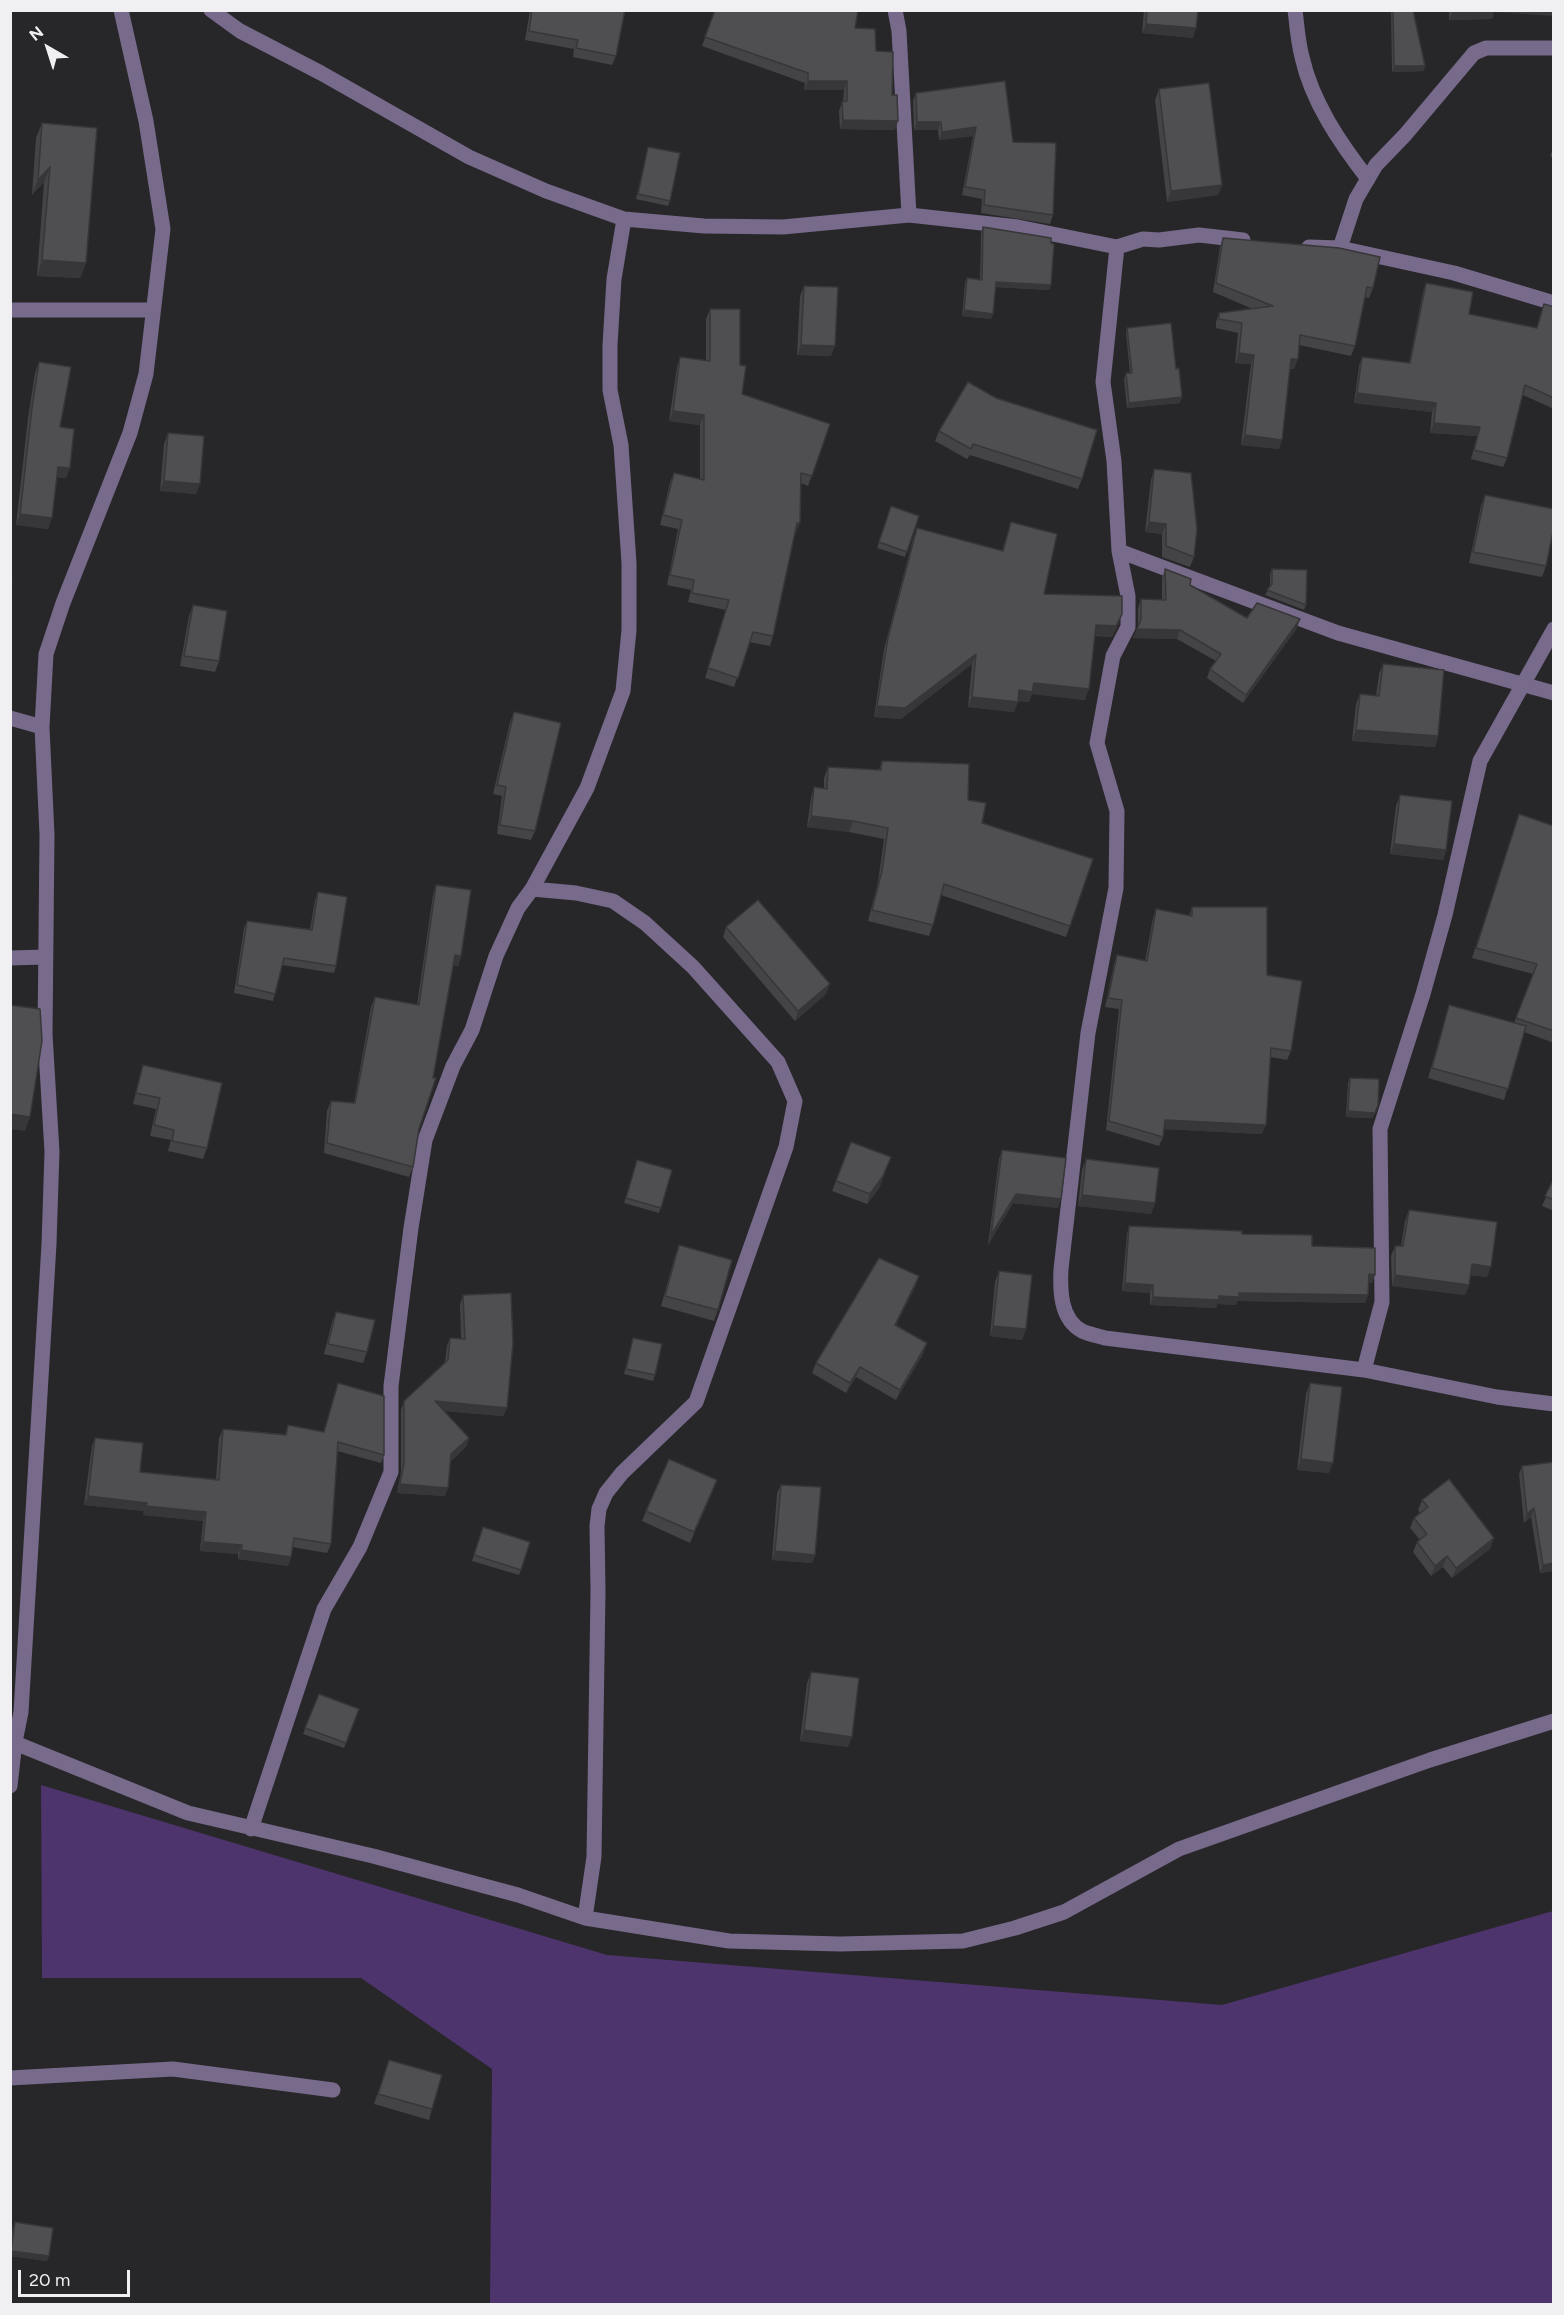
<!DOCTYPE html>
<style>
body{margin:0}
#map{position:relative;width:1564px;height:2315px;overflow:hidden;background:#272629;font-family:Figtree,sans-serif}
canvas{display:block}
.frame{position:absolute;inset:0;border:12px solid #f0eff1;pointer-events:none}
.north{position:absolute;left:18px;top:18px;width:60px;height:60px;-webkit-text-stroke:4px #272629;paint-order:stroke;rotate:321deg;font-size:16px;font-weight:700;line-height:24px;text-align:center;color:#f0eff1}
.north::after{content:'';display:block;margin:auto;width:21px;height:27px;background:#f0eff1;clip-path:polygon(50% 0,100% 100%,50% 72%,0 100%)}
.scale{position:absolute;left:18px;top:2270px;width:112px;height:27px;box-sizing:border-box;border:3px solid #f0eff1;border-top:0;padding-left:8px;font-size:18px;line-height:21px;white-space:nowrap;color:#f0eff1;-webkit-text-stroke:4px #272629;paint-order:stroke}
</style>
<div id="map">
<canvas width="1564" height="2315"></canvas>
<div class="frame"></div>
<div class="north">N</div>
<div class="scale">20 m</div>
</div>
<script>
const c = document.querySelector('canvas').getContext('2d');
c.lineJoin = 'round';
function fillPath(path, color) { c.fillStyle = color; c.fill(path, 'evenodd'); }
function trace(path, color, width, dash) { c.strokeStyle = color; c.lineWidth = width; c.lineCap = dash ? 'butt' : 'round'; c.setLineDash(dash || []); c.stroke(path); }
fillPath(new Path2D(`
 M41,1785L607,1955L1222,2005L1553,1911V2304H490L492,2069L361,1978H42Z`), '#4e346c');
trace(new Path2D(`
 M211,10L240,31L321,73L469,157L546,191L624,219L704,226L783,227L909,215L1018,227L1117,247L1143,239L1159,240L1199,235L1243,240
 M895,10L899,31L909,215
 M1295,10C1297,26 1298,42 1302,57C1312,102 1340,143 1368,179
 M1117,247L1103,382L1114,461L1119,551L1128,596V627L1113,656L1097,743L1117,811L1116,888L1088,1033L1061,1269C1060,1290 1060,1319 1082,1331C1088,1334 1098,1336 1105,1338L1364,1370L1497,1397L1554,1404
 M1309,247L1340,248L1454,273L1554,303
 M1340,248L1356,199L1376,165L1405,135L1474,53L1486,48H1554
 M10,310H153
 M1119,551L1338,633L1554,693
 M10,718L42,727
 M532,889L576,893L613,901L645,923L693,967L778,1062L795,1101L786,1147L696,1402L622,1473L606,1493L599,1509L597,1526L598,1591L594,1857L585,1918
 M10,958L45,957
 M1364,1370L1382,1302L1380,1129L1423,994L1445,915L1480,761L1554,629
 M10,1741L188,1813L373,1856L518,1895L585,1918L729,1941L840,1944L963,1941L1015,1928L1064,1912L1179,1849L1430,1760L1554,1721
 M10,1786L15,1742L21,1712L49,1244L52,1152L45,1034L47,835L42,727L46,654L63,603L130,433L146,374L163,229L146,121L121,10
 M251,1829L324,1609L360,1547L391,1472V1386L411,1228L425,1140L453,1066L472,1030L496,956L518,908L532,889L587,788L623,691L629,630V563L621,445L610,390V345L614,279L624,219
 M10,2078L173,2069L333,2090`), '#776a8a', 15);
fillPath(new Path2D(`
 M530,10H625L616,56L612,65L573,57L574,49L525,40Z
 M715,10L855,28L876,51L892,95L895,130L840,129L839,111L842,102H843L844,90H804L805,83L702,46Z
 M1144,10H1198L1193,38L1142,33Z
 M1391,10H1413L1424,71L1392,72Z
 M1449,10H1554L1494,12L1492,19L1449,20Z
 M1159,89L1222,185L1218,195L1167,202L1155,100Z
 M916,93L1013,142L1053,215L1050,224L981,213L982,199L962,195L973,136L939,140L938,130H914L913,101Z
 M42,123L86,263L80,278L37,276L44,182L32,195L36,138Z
 M1554,146V159L1550,156Z
 M648,147L670,201L668,206L636,199Z
 M983,227L1051,285L1049,290L995,287L993,314L991,319L962,316L965,283L967,278L980,279L981,233Z
 M1223,238L1373,288L1369,298L1365,297L1355,346L1351,356L1299,345L1294,369H1290L1279,449L1241,445L1251,364L1235,363L1238,333L1216,328V322L1219,313L1253,309L1213,292L1220,247Z
 M1426,283L1469,314L1536,328L1554,307V409L1523,395L1507,458L1503,467L1471,459L1477,436L1430,433L1432,412L1354,403L1359,366L1362,357L1409,363L1423,292Z
 M804,286L831,356L797,355L800,296Z
 M710,309L740,365L742,394L830,424L808,486L801,483L796,533L795,532L773,636L770,646L749,642L734,687L705,678L726,610L688,602L691,590L667,585L678,529L660,525L670,482L674,473L700,479V425L669,421L677,367L680,357L706,361V319Z
 M1127,328L1180,403L1127,408L1124,379L1126,373H1130L1126,333Z
 M39,362L60,427L66,478L57,477L48,529L16,525L28,418L35,373Z
 M939,431L1082,479L1078,489L970,455L967,459L935,441Z
 M168,433L196,494L160,491L164,444Z
 M1154,469L1194,557L1190,567L1162,557V534L1145,532L1151,480Z
 M1485,495L1546,566L1542,577L1469,563L1481,506Z
 M891,506L919,516L905,557L877,548Z
 M1011,522L1044,594L1122,614L1118,625L1112,637L1095,636L1085,700L1032,694L1029,702L1018,701L1014,712L968,707L972,664L901,719L874,717L884,649L913,539L917,528L1002,551Z
 M1165,569L1190,585L1247,618L1297,628L1243,703L1207,678L1210,669L1216,661L1177,639L1133,638L1138,626V608L1141,599L1162,600V578Z
 M1272,569L1306,605L1304,610L1265,595L1270,586V574Z
 M193,605L219,661L215,672L180,666L189,616Z
 M1383,664L1438,736L1435,747L1352,741L1356,704L1360,694L1376,696L1379,674Z
 M514,712L535,831L531,840L497,834L502,796L493,794L510,722Z
 M882,761L968,800L982,823L1093,859L1066,937L941,895L933,925L929,936L868,921L878,882L884,839L849,832L807,827L811,798L814,787L824,788V778L828,767L879,770Z
 M1400,795L1446,850L1443,860L1390,854L1396,806Z
 M1516,824L1554,826V1043L1524,1032L1504,1100L1428,1078L1449,1005L1514,1023L1533,974L1472,958Z
 M436,885L461,956L458,966L453,965L419,1129L413,1167L409,1177L324,1153L327,1111L331,1101L354,1103L371,1007L375,997L417,1005L433,895Z
 M318,892L336,966L334,973L282,965L273,1001L234,993L244,928L247,921L310,929L315,900Z
 M1192,907L1267,975L1291,1051L1287,1060L1271,1057L1262,1134L1164,1129L1163,1137L1159,1146L1106,1130L1119,1009L1105,1007L1114,964L1117,955L1145,961L1153,918L1156,909L1189,916Z
 M726,927L826,994L795,1021L723,937Z
 M143,1065L207,1148L203,1159L168,1151L171,1140L150,1136L156,1109L133,1104L140,1075Z
 M1350,1078L1373,1118L1346,1117L1348,1083Z
 M851,1142L880,1187L867,1204L832,1191Z
 M1002,1150L1058,1208L1013,1203L988,1245L999,1159Z
 M1086,1159L1155,1203L1151,1214L1078,1206L1082,1170Z
 M637,1160L672,1170L659,1213L624,1203Z
 M1554,1178V1211L1542,1206Z
 M1409,1210L1487,1277L1470,1275L1469,1285L1465,1295L1392,1286L1391,1256L1395,1246H1401L1405,1221Z
 M1129,1226L1242,1234L1312,1246L1372,1283H1369L1368,1295L1365,1303L1237,1301L1236,1305L1217,1304L1216,1308L1150,1305V1293L1122,1291L1127,1234Z
 M679,1245L718,1310L714,1321L661,1306L675,1256Z
 M999,1271L1026,1329L1022,1340L990,1336L995,1282Z
 M919,1276L915,1287L896,1325L927,1343L923,1354L896,1400L856,1377L846,1393L812,1373L816,1363Z
 M463,1295L507,1408L503,1416L444,1411L469,1438L466,1447L451,1461L445,1496L397,1493L401,1472V1410L404,1401L445,1362L447,1346L450,1338L461,1339L460,1304Z
 M336,1312L367,1352L363,1363L324,1354L332,1322Z
 M633,1338L655,1375L653,1381L624,1374Z
 M338,1383L384,1455L381,1463L337,1451L331,1544L327,1553L292,1547L291,1557L288,1566L238,1559V1554L200,1551L203,1521L143,1515L144,1511L84,1505L92,1446L95,1438L140,1472L216,1479L219,1438L223,1429L285,1434L288,1425L324,1432Z
 M1310,1383L1329,1473L1297,1470L1306,1394Z
 M1554,1462V1571L1540,1573L1531,1517L1524,1523L1519,1474L1522,1466Z
 M781,1485L815,1555L812,1563L772,1560L777,1493Z
 M713,1491L690,1543L642,1521L646,1511Z
 M1422,1500L1490,1549L1452,1578L1443,1567L1431,1576L1413,1552L1417,1542L1420,1540L1410,1528L1414,1518L1420,1513L1418,1510Z
 M483,1527L530,1542L519,1575L472,1561Z
 M811,1672L848,1747L800,1741L807,1683Z
 M319,1694L359,1709L344,1748L303,1734Z
 M389,2060L432,2109L429,2120L374,2104Z
 M15,2222L47,2261L10,2256V2246L13,2227Z`), '#444346');
fillPath(new Path2D(`
 M1453,10H1554V16L1494,12L1492,19L1449,20Z
 M1146,24L1196,28L1193,38L1142,33Z
 M1394,66H1425L1424,71L1392,72Z
 M808,81H847L844,90H804Z
 M843,120L898,121L895,130L840,129Z
 M917,122H941L938,130H914Z
 M976,127L973,136L939,140L942,132Z
 M50,167L44,182L32,195L38,180Z
 M1222,185L1218,195L1167,202L1171,191Z
 M42,260L86,263L80,278L37,276Z
 M996,282L1051,285L1049,290L994,287Z
 M964,310L993,314L991,319L962,316Z
 M801,345L835,346L831,356L797,355Z
 M1239,353L1254,355L1251,364L1235,363Z
 M1291,359H1298L1294,369L1288,368Z
 M1357,393L1436,403L1432,412L1354,403Z
 M1182,397L1180,403L1127,408L1129,403Z
 M673,411L704,415L700,425L669,421Z
 M1434,423L1480,427L1477,436L1430,433Z
 M1245,435L1282,440L1279,449L1241,445Z
 M58,467L70,468L66,478L54,477Z
 M164,481L200,484L196,494L160,491Z
 M20,514L52,518L48,529L16,525Z
 M1149,522L1166,524L1162,534L1145,532Z
 M797,523H800L796,533L793,532Z
 M1122,614L1118,625L1112,637L1092,635L1096,625Z
 M1300,619L1297,628L1243,703L1246,695Z
 M1137,629L1180,630L1177,639L1133,638Z
 M976,654L972,664L901,719L874,717L877,706Z
 M1034,683L1089,689L1085,700L1032,694L1029,702L1015,701L1019,690Z
 M972,697L1018,702L1014,712L968,707Z
 M1356,730L1438,736L1435,747L1352,741Z
 M811,816L853,821L849,832L807,827Z
 M1394,844L1446,850L1443,860L1390,854Z
 M455,955L461,956L458,966L451,965Z
 M830,984L826,994L795,1021L798,1011Z
 M1348,1111L1375,1113L1373,1118L1346,1117Z
 M10,1114L30,1117L25,1131L10,1129Z
 M1165,1120L1266,1125L1262,1134L1162,1129Z
 M891,1157L880,1187L867,1204L870,1194Z
 M1016,1194L1061,1199L1058,1208L1013,1203L988,1245L991,1235Z
 M1082,1195L1155,1203L1151,1214L1078,1206Z
 M1472,1264L1491,1267L1487,1277L1468,1275Z
 M1369,1274L1375,1275L1372,1283L1366,1282Z
 M1395,1275L1469,1285L1465,1295L1392,1286Z
 M919,1276L915,1287L891,1335L895,1325Z
 M1125,1283L1153,1285L1150,1293L1122,1291Z
 M1239,1293L1368,1295L1365,1303L1237,1301L1236,1305L1217,1304L1216,1308L1150,1305L1153,1297L1219,1296Z
 M993,1326L1026,1329L1022,1340L990,1336Z
 M927,1343L923,1354L896,1400L900,1390Z
 M860,1367L856,1377L846,1393L850,1383Z
 M435,1401L507,1408L503,1416L432,1410Z
 M469,1438L466,1447L448,1463L451,1454Z
 M1301,1459L1333,1463L1329,1473L1297,1470Z
 M717,1480L713,1491L690,1543L694,1532Z
 M400,1484L448,1488L445,1496L397,1493Z
 M88,1496L147,1503L144,1511L84,1505Z
 M146,1506L206,1512L203,1521L143,1515Z
 M1534,1508L1531,1517L1524,1523L1527,1514Z
 M1494,1538L1490,1549L1452,1578L1456,1568Z
 M203,1542L242,1545L238,1554L200,1551Z
 M241,1550L291,1557L288,1566L238,1559Z
 M775,1551L815,1555L812,1563L772,1560Z
 M1447,1556L1443,1567L1431,1576L1435,1566Z
 M1554,1563V1571L1540,1573L1543,1565Z
 M804,1730L852,1737L848,1747L800,1741Z
 M11,2251L49,2256L47,2261L10,2256Z`), '#373739');
const building = new Path2D(`
 M532,10H625L616,56L576,48L578,40L529,31Z
 M715,10H858L855,28L875,29L876,51L893,52L892,95H897L898,121L843,120L842,102L847,101V81H808V73L705,37Z
 M1147,10H1198L1196,28L1146,24Z
 M1393,10H1413L1425,66H1394Z
 M1005,81L1013,142L1056,143L1053,215L984,205L985,190L965,187L976,127L942,132L941,122H917L916,93Z
 M1209,83L1222,185L1171,191L1159,89Z
 M42,123L97,128L86,263L42,260L50,167L38,180Z
 M648,147L680,153L670,201L638,194Z
 M983,227L1051,238V243L1054,244L1051,285L996,282L993,314L964,310L967,278L982,280Z
 M1223,238L1339,248L1380,257L1373,288L1367,287L1355,346L1300,335L1298,359H1291L1282,440L1245,435L1254,355L1239,353L1242,323L1219,319V313L1273,306L1216,283Z
 M1426,283L1473,292L1469,314L1537,328L1544,304L1554,307V398L1525,385L1507,458L1474,450L1480,427L1434,423L1436,403L1357,393L1362,357L1410,363Z
 M804,286L838,287L835,346L801,345Z
 M710,309H740V365L746,366L742,394L830,424L812,476L801,473L800,523H797L773,636L753,632L738,678L708,668L729,600L692,593L694,580L670,575L682,520L663,515L674,473L704,480V415L673,411L680,357L710,361Z
 M1171,323L1176,369L1179,368L1182,397L1129,403L1126,373H1132L1127,328Z
 M39,362L71,367L60,427L74,429L70,468L58,467L52,518L20,514L32,408Z
 M968,382L996,398L1097,430L1082,479L973,444L971,449L939,431Z
 M168,433L204,436L200,484L164,481Z
 M1154,469L1191,473L1197,529L1194,557L1166,546V524L1149,522Z
 M1485,495L1554,509V527L1546,566L1473,552Z
 M891,506L919,516L907,552L879,542Z
 M1011,522L1057,534L1044,594L1122,596V614L1116,626L1096,625L1089,689L1034,683L1032,692L1019,690L1018,702L972,697L976,654L905,708L877,706L888,638L917,528L1003,551Z
 M1165,569L1191,579L1190,585L1247,618L1257,603L1300,619L1246,695L1210,669L1221,654L1180,630L1137,629L1141,619V599L1166,600Z
 M1272,569L1307,570L1306,605L1267,590L1272,584Z
 M10,578L12,579L10,591Z
 M193,605L227,611L219,661L184,656Z
 M1383,664L1444,670L1438,736L1356,730L1360,694L1379,696Z
 M514,712L561,723L535,831L500,825L506,787L497,785Z
 M882,761L969,764L968,800L986,803L982,823L1093,859L1070,926L944,884L933,925L872,910L882,871L888,828L853,821L811,816L814,787L827,789L828,767L881,770Z
 M1400,795L1452,801L1446,850L1394,844Z
 M1519,814L1554,826V1031L1516,1018L1537,964L1476,948Z
 M436,885L471,890L461,956L455,955L433,1078H436L419,1129L413,1167L327,1143L331,1101L355,1103L375,997L419,1005Z
 M318,892L347,897L336,966L284,958L275,994L237,985L247,921L312,930Z
 M758,900L830,984L798,1011L726,927Z
 M1192,907H1267V975L1302,981L1291,1051L1271,1048L1266,1125L1165,1120L1163,1137L1109,1121L1122,1000L1108,998L1117,955L1147,961L1156,909L1192,916Z
 M10,1005L40,1009L42,1041L30,1117L10,1114Z
 M1449,1005L1526,1026L1508,1089L1432,1068Z
 M143,1065L222,1083L207,1148L172,1141L174,1130L154,1125L160,1098L136,1093Z
 M1350,1078L1379,1079L1378,1105L1375,1113L1348,1111Z
 M851,1142L891,1157L883,1176L870,1194L836,1181Z
 M1002,1150L1066,1158L1061,1199L1016,1194L991,1235Z
 M1086,1159L1159,1168L1155,1203L1082,1195Z
 M637,1160L672,1170L661,1208L626,1198Z
 M1554,1178V1200L1545,1196Z
 M1409,1210L1497,1222L1491,1267L1472,1264L1469,1285L1395,1275V1246H1403Z
 M1129,1226L1242,1231V1234L1312,1235V1246L1375,1248V1275L1369,1274L1368,1295L1239,1293V1297L1219,1296V1300L1153,1297V1285L1125,1283Z
 M679,1245L732,1260L718,1310L665,1296Z
 M879,1258L919,1276L895,1325L927,1343L900,1390L860,1367L850,1383L816,1363Z
 M999,1271L1032,1275L1026,1329L993,1326Z
 M511,1293L513,1343L507,1408L435,1401L469,1438L451,1454L448,1488L400,1484L404,1463V1401L448,1360L450,1338L465,1339L463,1295Z
 M336,1312L375,1320L367,1352L328,1344Z
 M633,1338L662,1344L655,1375L626,1369Z
 M338,1383L384,1396V1455L338,1442L331,1544L294,1538L291,1557L241,1550L242,1545L203,1542L206,1512L146,1506L147,1503L88,1496L95,1438L143,1443L140,1472L219,1480L223,1429L286,1435L288,1425L324,1432Z
 M1310,1383L1342,1387L1333,1463L1301,1459Z
 M669,1459L717,1480L694,1532L646,1511Z
 M1554,1462V1563L1543,1565L1534,1508L1527,1514L1522,1466Z
 M1449,1479L1494,1538L1456,1568L1447,1556L1435,1566L1417,1542L1427,1534L1414,1518L1428,1507L1422,1500Z
 M781,1485L821,1487L815,1555L775,1551Z
 M483,1527L530,1542L521,1570L474,1555Z
 M811,1672L859,1678L852,1737L804,1730Z
 M319,1694L359,1709L346,1743L305,1728Z
 M389,2060L442,2075L432,2109L378,2094Z
 M15,2222L53,2228L49,2256L11,2251Z`);
fillPath(building, '#4f4e51');
trace(building, '#373739', 1.5);
</script>
